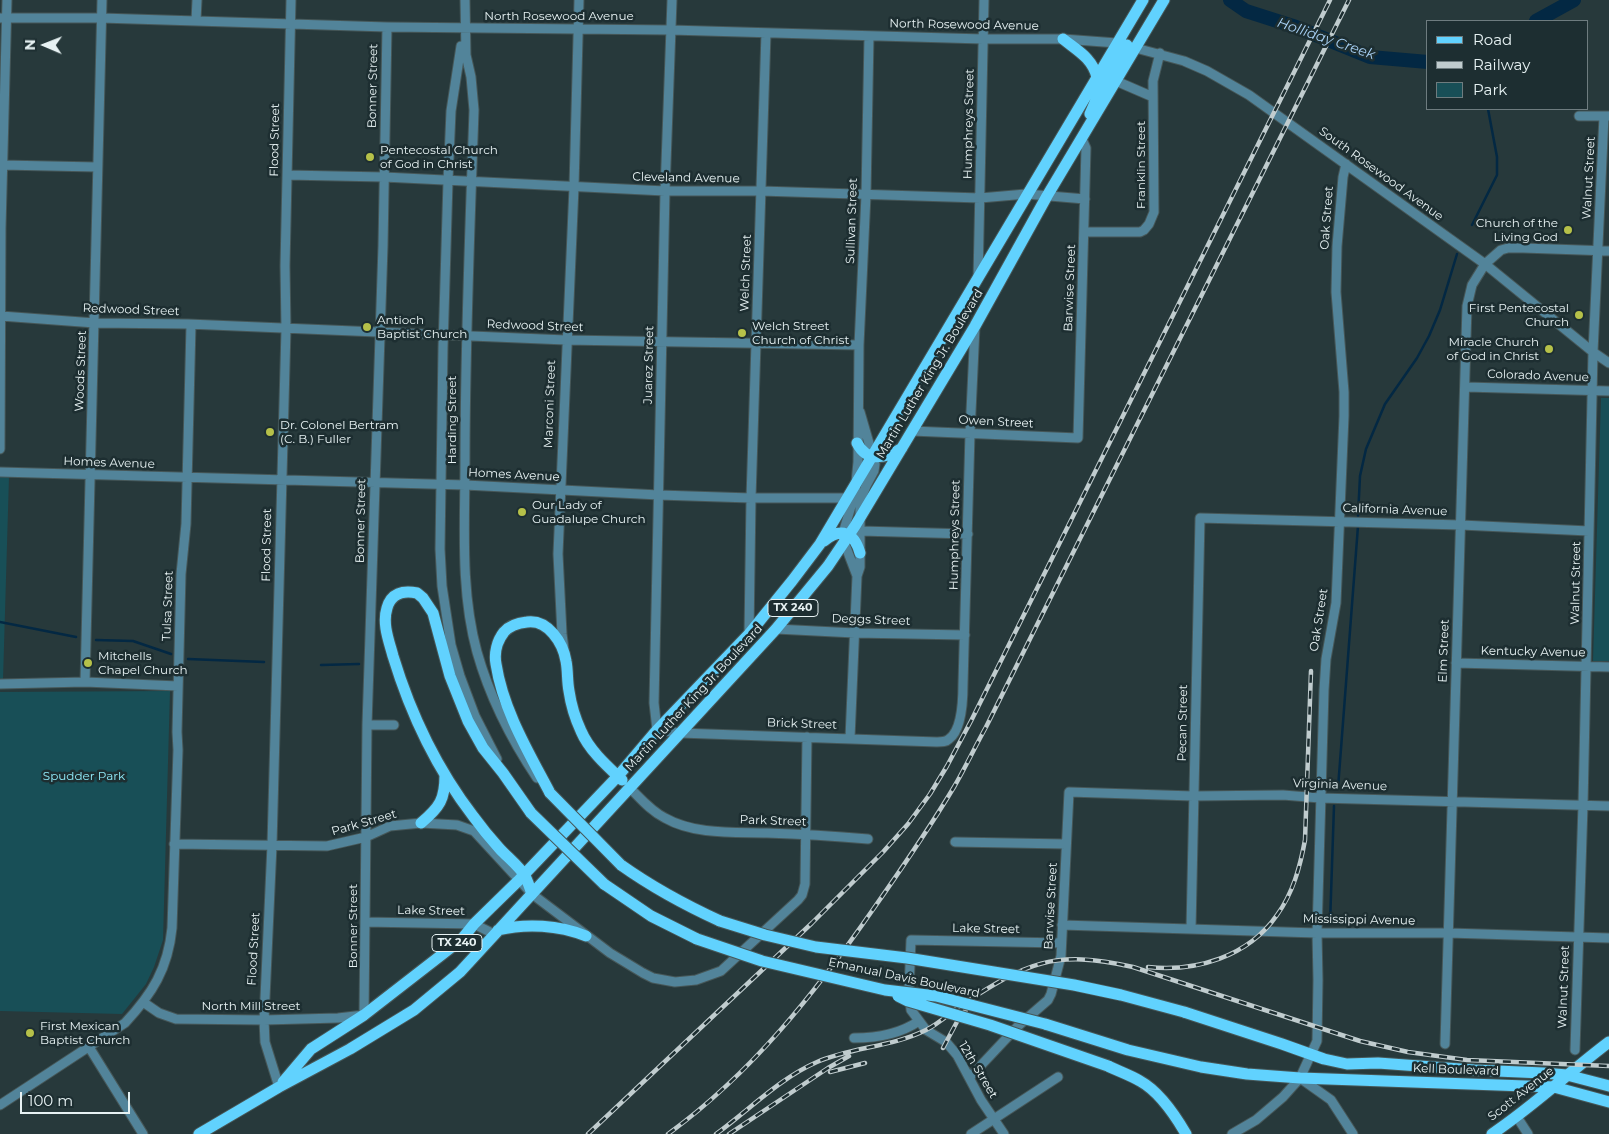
<!DOCTYPE html>
<style>
body{margin:0}
#map{position:relative;width:1609px;height:1134px;overflow:hidden;background:#27393b;font-family:Montserrat,sans-serif}
canvas{display:block}
.legend{position:absolute;left:1426px;top:20px;width:162px;height:90px;box-sizing:border-box;background:#1d2e31;border:1px solid #6e7c7f;margin:0;padding:6px 9px;list-style:none;font-size:15px;color:#e7f2f3}
.legend li{display:flex;align-items:center;gap:10px;height:25px}
.legend b{width:25px;border:1px solid #6e7c7f}
.north{position:absolute;left:20px;top:20px;width:50px;height:50px;-webkit-text-stroke:4px #1d2e31;paint-order:stroke;rotate:271deg;font-size:14px;font-weight:700;line-height:20px;text-align:center;color:#e7f2f3}
.north::after{content:'';display:block;margin:auto;width:18px;height:22px;background:#e7f2f3;clip-path:polygon(50% 0,100% 100%,50% 72%,0 100%)}
.scale{position:absolute;left:20px;top:1092px;width:110px;height:22px;box-sizing:border-box;border:2px solid #e7f2f3;border-top:0;padding-left:6px;font-size:15px;line-height:18px;white-space:nowrap;color:#e7f2f3;-webkit-text-stroke:4px #1d2e31;paint-order:stroke}
</style>
<div id="map">
<canvas width="1609" height="1134"></canvas>
<ul class="legend">
<li><b style="height:6px;background:#61d2fe"></b>Road</li>
<li><b style="height:6px;background:#c0ccce"></b>Railway</li>
<li><b style="height:14px;background:#184f57"></b>Park</li>
</ul>
<div class="north">N</div>
<div class="scale">100 m</div>
</div>
<script>
const c = document.querySelector('canvas').getContext('2d');
c.lineJoin = 'round';
function fillPath(path, color) { c.fillStyle = color; c.fill(path, 'evenodd'); }
function trace(path, color, width, dash) { c.strokeStyle = color; c.lineWidth = width; c.lineCap = dash ? 'butt' : 'round'; c.setLineDash(dash || []); c.stroke(path); }
function drawText(font, color, halo, rows, align = 'center') {
  c.font = font + ' Montserrat,sans-serif'; c.lineWidth = 5; c.setLineDash([]); c.textBaseline = 'middle'; c.strokeStyle = halo; c.fillStyle = color; for (const [text, x, y, turn = 0] of rows) {
    c.save(); c.translate(x, y); c.rotate((+turn || 0) * Math.PI / 180); c.textAlign = isNaN(turn) ? turn : align; if (halo) c.strokeText(text, 0, 0); c.fillText(text, 0, 0); c.restore();
  }
}
fillPath(new Path2D(`
 M1601,398H1609V661H1593Z
 M0,477H9L3,680L0,679Z
 M170,691L163,940L154,967L146,984L122,1014L0,1011V692Z`), '#184f57');
trace(new Path2D(`
 M1472,225L1497,175V157L1488,109
 M1358,516L1360,476L1366,449L1385,404L1417,358L1429,336L1440,310L1457,254
 M0,622L76,637
 M96,640L133,641L171,654
 M188,659L264,662
 M321,665L359,664
 M1338,788L1358,526
 M1330,924L1334,806`), '#032843', 2.5);
trace(new Path2D(`
 M1230,0L1246,11L1296,27L1370,57L1428,62
 M1536,21L1574,0`), '#032843', 14);
const minor = new Path2D(`
 M465,0L466,55L471,77L474,110C470,227 465,344 465,461C465,525 460,590 477,652C490,698 511,739 537,778
 M672,0L665,191L654,703L657,730L680,733L937,742C942,742 946,742 949,739C962,730 963,699 963,684L970,433L975,327
 M0,18H101L387,27L671,30L983,39H1063L1117,43L1184,61L1207,71L1249,95L1485,264L1593,352L1609,363
 M196,21L197,0
 M461,46L451,111L448,181L443,348L440,549L442,586L451,645L460,676L475,716L497,759
 M1116,81L1153,97
 M1579,116H1608
 M2,165L97,167
 M287,175L384,177L665,191H761L980,198L1026,194L1085,199
 M1085,232H1140L1144,230L1149,224L1154,212L1153,81L1160,53
 M978,279L984,0
 M1,316L95,323L188,324L566,340L859,345
 M1466,387L1609,391
 M912,431L1078,438L1086,148L1082,139
 M0,449L1,228L7,0
 M0,472L465,485L659,495L751,498H847
 M861,531L968,534
 M857,576L844,542L843,533L855,493L858,462L859,345L866,195L869,36
 M776,629L855,633L965,635
 M749,634L751,498L766,33
 M564,649L562,634L558,554L574,187L579,0
 M1456,663L1609,667
 M85,682L102,0
 M0,684L85,682L178,686
 M367,725H394
 M850,738L857,576L860,567V501L866,486L874,471L875,464L860,412
 M630,788C641,799 651,811 665,818C695,835 734,832 767,833C801,834 834,836 868,839
 M955,842L1066,844
 M174,844L327,846L366,837L390,826L421,823L457,825L474,831L532,894L610,953L643,973L653,978L675,982L696,980L721,971L798,900L802,895L805,884L807,737
 M365,922L474,924L494,934
 M1062,925L1317,933H1449L1609,938
 M1191,929L1200,518L1461,525L1589,531
 M143,1002L159,1013L176,1019L264,1020L338,1018L364,1015L367,725L383,246L387,27
 M854,1038C877,1038 900,1034 919,1021
 M1445,1044L1467,306L1472,285L1485,264L1501,250L1508,248H1523L1609,251
 M89,1047L143,1134
 M1575,1050L1583,805L1593,352L1604,116
 M970,1077L1018,1026L1048,1000L1051,994L1061,956L1069,792L1193,796L1283,795L1320,798L1609,806
 M1300,1078L1331,1100L1353,1134
 M279,1087L265,1042L264,1020L272,845L286,329L285,266L291,0
 M0,1105L125,1023C152,994 168,969 172,928L178,750L177,732L181,574L186,524L191,325
 M1517,1117L1528,1134
 M971,1134L1058,1077
 M1004,1134L981,1100L957,1055L946,1042L926,1030L911,1010L909,990L911,940L1061,943
 M1232,1134L1256,1120L1283,1097L1300,1078L1317,1041L1318,980L1317,933L1324,690L1326,659L1336,603L1344,416V392L1336,292L1337,246L1343,177L1346,164`);
const major = new Path2D(`
 M1063,39C1078,51 1092,58 1097,77
 M1090,114L1097,98L1127,45
 M857,443C867,463 887,458 902,448
 M824,541C841,527 854,532 860,553
 M550,793C529,753 503,710 496,664C494,653 497,641 504,632C510,625 518,623 527,622C548,619 563,643 566,661C568,671 567,681 569,691C571,705 575,718 581,731C589,750 607,766 622,780
 M531,813L503,773L483,748L468,721L450,676L433,613L423,598L417,593C403,590 391,593 387,608C382,624 389,641 393,656C410,712 437,769 473,816C481,827 490,838 499,848C507,857 519,866 525,876C528,882 530,888 532,894
 M421,823C440,807 445,799 445,775
 M621,865C652,887 685,905 720,921
 M604,884L651,916L697,939
 M498,930C526,923 559,925 586,936
 M1184,1012L1282,1044L1324,1059L1347,1064L1378,1063L1474,1070L1543,1073L1567,1075L1609,1086
 M1045,1024L1128,1050L1201,1067L1247,1074L1300,1078L1554,1087L1609,1102
 M1108,1066C1118,1071 1130,1075 1140,1081C1160,1092 1175,1115 1186,1134
 M283,1082L311,1049L364,1015L462,939L474,924L518,881L618,776L657,730L749,634L792,581L820,544L1143,0
 M199,1134L279,1087L350,1049L414,1010L460,972L776,629L828,566L855,526L975,326L1047,196L1164,0
 M1492,1134C1534,1106 1569,1072 1609,1042`);
trace(minor, '#465758', 11);
trace(major, '#465758', 13);
trace(minor, '#52849a', 9);
trace(major, '#61d2fe', 11);
const rail = new Path2D(`
 M1148,967C1196,972 1248,957 1277,915C1293,893 1300,867 1305,840L1311,671
 M943,1048L959,1018L973,1002
 M830,1072L865,1063
 M588,1134L812,923L883,852L908,824L930,794L947,766L971,721L1330,0
 M668,1134C753,1072 815,993 874,908C902,868 929,829 954,787C965,768 975,747 986,727L1349,0
 M716,1134C749,1110 780,1078 817,1062C852,1047 892,1047 926,1030C938,1024 949,1014 960,1006C1026,963 1053,949 1133,967L1360,1041L1408,1052L1467,1060L1609,1066
 M729,1134L828,1068L849,1056`);
trace(rail, '#c0ccce', 4.5);
trace(rail, '#1d2e31', 2.5, [8]);
const majorBridge = new Path2D(`
 M550,793L621,865
 M531,813L604,884
 M720,921L765,935L816,947L907,958L1074,985L1121,995L1184,1012
 M697,939L762,961L885,990L936,996L1045,1024
 M898,996L908,1001L990,1025L1108,1066`);
trace(majorBridge, '#465758', 13, []);
trace(majorBridge, '#61d2fe', 11);
for (const [x, y, r, color] of [
 [370,157,5,"#b6c149"],
 [1568,230,5,"#b6c149"],
 [1579,315,5,"#b6c149"],
 [367,327,5,"#b6c149"],
 [742,333,5,"#b6c149"],
 [1549,349,5,"#b6c149"],
 [270,432,5,"#b6c149"],
 [522,512,5,"#b6c149"],
 [88,663,5,"#b6c149"],
 [30,1033,5,"#b6c149"]
]) { const dot = new Path2D(); dot.arc(x, y, r, 0, 2 * Math.PI); c.fillStyle = color; c.fill(dot); trace(dot, '#1d2e31', 2); }
for (const [x, y, w] of [
 [793,608,50],
 [457,943,50]
]) { const box = new Path2D(); box.roundRect(x - w / 2, y - 8.5, w, 17, 4); c.fillStyle = '#1d2e31'; c.fill(box); trace(box, '#e7f2f3', 1); }
drawText('bold 11px', '#e7f2f3', null, [
 ["TX 240",793,608],
 ["TX 240",457,943]
]);
drawText('12px', '#e7f2f3', '#1d2e31', [
 ["North Rosewood Avenue",559,16],
 ["North Rosewood Avenue",964,25,1],
 ["Bonner Street",373,86,-89],
 ["Humphreys Street",969,124,-89],
 ["Flood Street",275,140,-89],
 ["Franklin Street",1141,165,-90],
 ["South Rosewood Avenue",1381,174,36],
 ["Cleveland Avenue",686,178,1],
 ["Walnut Street",1589,178,-87],
 ["Oak Street",1327,218,-86],
 ["Sullivan Street",852,221,-88],
 ["Welch Street",746,273,-88],
 ["Barwise Street",1070,288,-88],
 ["Redwood Street",131,310,2],
 ["Redwood Street",535,326,2],
 ["Juarez Street",649,365,-89],
 ["Woods Street",81,371,-88],
 ["Martin Luther King Jr. Boulevard",930,374,-59],
 ["Colorado Avenue",1538,376,2],
 ["Marconi Street",550,404,-88],
 ["Harding Street",452,420,-90],
 ["Owen Street",996,422,3],
 ["Homes Avenue",109,463,2],
 ["Homes Avenue",514,475,3],
 ["California Avenue",1395,510,2],
 ["Bonner Street",361,521,-89],
 ["Humphreys Street",955,535,-89],
 ["Flood Street",267,545,-89],
 ["Walnut Street",1576,583,-89],
 ["Tulsa Street",168,606,-88],
 ["Deggs Street",871,620,2],
 ["Oak Street",1319,620,-81],
 ["Elm Street",1444,651,-88],
 ["Kentucky Avenue",1533,652,1],
 ["Martin Luther King Jr. Boulevard",694,698,-47],
 ["Pecan Street",1183,723,-89],
 ["Brick Street",802,724,2],
 ["Virginia Avenue",1340,785,2],
 ["Park Street",773,821,2],
 ["Park Street",364,823,-16],
 ["Barwise Street",1051,906,-87],
 ["Lake Street",431,911,1],
 ["Mississippi Avenue",1359,920,1],
 ["Bonner Street",353,926,-90],
 ["Lake Street",986,929,1],
 ["Flood Street",254,949,-87],
 ["Emanual Davis Boulevard",904,978,12],
 ["Walnut Street",1564,987,-88],
 ["North Mill Street",251,1006],
 ["12th Street",978,1070,59],
 ["Kell Boulevard",1456,1070,2],
 ["Scott Avenue",1521,1094,-38]
]);
drawText('12px', '#e7f2f3', '#1d2e31', [
 ["Pentecostal Church",380,150],
 ["of God in Christ",380,164],
 ["Church of the",1558,223,"right"],
 ["Living God",1558,237,"right"],
 ["First Pentecostal",1569,308,"right"],
 ["Church",1569,322,"right"],
 ["Antioch",377,320],
 ["Baptist Church",377,334],
 ["Welch Street",752,326],
 ["Church of Christ",752,340],
 ["Miracle Church",1539,342,"right"],
 ["of God in Christ",1539,356,"right"],
 ["Dr. Colonel Bertram",280,425],
 ["(C. B.) Fuller",280,439],
 ["Our Lady of",532,505],
 ["Guadalupe Church",532,519],
 ["Mitchells",98,656],
 ["Chapel Church",98,670],
 ["First Mexican",40,1026],
 ["Baptist Church",40,1040]
], 'left');
drawText('12px', '#91ecfa', '#1d2e31', [
 ["Spudder Park",84,776]
]);
drawText('italic 14px', '#a8d1f5', '#1d2e31', [
 ["Holliday Creek",1326,39,19]
]);
</script>
